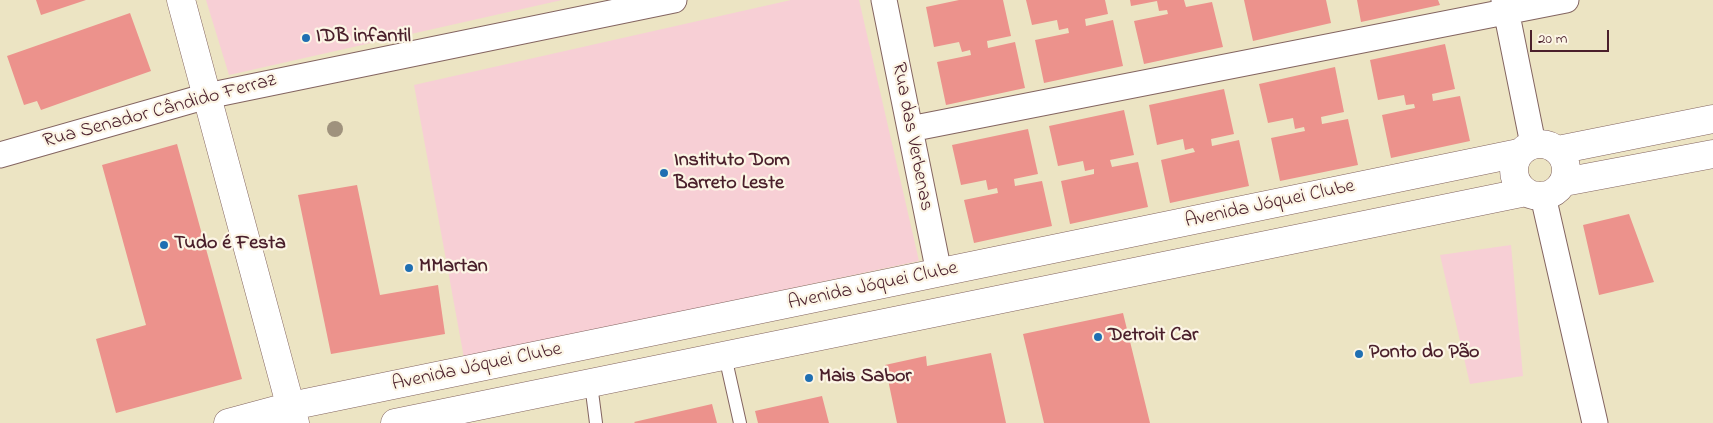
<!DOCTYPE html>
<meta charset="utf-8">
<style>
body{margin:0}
#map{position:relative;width:1713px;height:423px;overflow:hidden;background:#ece4c3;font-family:"Indie Flower",sans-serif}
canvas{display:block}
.scale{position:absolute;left:1530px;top:30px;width:79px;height:22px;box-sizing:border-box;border:2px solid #4a1f2b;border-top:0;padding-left:6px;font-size:15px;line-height:18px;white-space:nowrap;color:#4a1f2b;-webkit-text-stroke:4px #fcf5e5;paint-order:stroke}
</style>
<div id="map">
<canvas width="1713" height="423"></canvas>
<div class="scale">20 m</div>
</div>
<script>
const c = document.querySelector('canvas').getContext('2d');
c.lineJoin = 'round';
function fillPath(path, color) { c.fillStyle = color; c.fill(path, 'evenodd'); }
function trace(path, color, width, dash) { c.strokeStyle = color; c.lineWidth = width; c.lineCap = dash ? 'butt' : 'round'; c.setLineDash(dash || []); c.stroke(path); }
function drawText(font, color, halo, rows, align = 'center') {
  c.font = font + ' "Indie Flower",sans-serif'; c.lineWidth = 4.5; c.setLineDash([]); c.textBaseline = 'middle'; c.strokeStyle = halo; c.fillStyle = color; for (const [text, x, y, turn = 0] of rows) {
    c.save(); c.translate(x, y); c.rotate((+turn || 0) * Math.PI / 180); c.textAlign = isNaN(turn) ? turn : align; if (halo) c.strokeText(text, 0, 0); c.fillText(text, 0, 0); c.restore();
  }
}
fillPath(new Path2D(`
 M206,0H562L229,75Z
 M791,0H859L919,261L464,358L414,85Z
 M1511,245L1523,376L1470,384L1440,255Z`), '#f7cfd5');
fillPath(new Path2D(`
 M36,0H86L41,15Z
 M959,0H1003L1011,36L987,41L988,48L1015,42L1025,88L946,105L937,62L971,55L970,50L962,52L959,42L934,47L926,7Z
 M1026,0H1105L1108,14L1085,19L1086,26L1113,20L1123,66L1044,83L1035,40L1069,33L1068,28L1059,30L1057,20L1032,25Z
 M1130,0H1184L1186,7L1212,2L1223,47L1144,64L1134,21L1168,14L1167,10L1159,11L1157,1L1131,6Z
 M1244,0H1326L1331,23L1253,41Z
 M1357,0H1438L1440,5L1361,22Z
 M130,13L151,71L41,110L37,101L24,105L7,56Z
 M1445,44L1455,89L1432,94L1433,101L1460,96L1470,141L1391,158L1382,115L1415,108L1414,104L1406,105L1404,95L1378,100L1370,60Z
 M1335,67L1344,112L1321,117L1322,124L1348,119L1358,165L1280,181L1271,138L1305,131L1304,127L1295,129L1293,118L1268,123L1259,84Z
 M1224,89L1234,134L1211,139L1212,146L1239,140L1249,186L1170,203L1161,160L1195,152L1193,148L1185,150L1183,139L1157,145L1149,105Z
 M1124,110L1134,155L1110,160L1112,167L1138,162L1148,207L1070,224L1061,181L1094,174V169L1085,171L1083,161L1058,166L1049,126Z
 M1028,129L1038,174L1014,179L1015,186L1042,181L1052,226L974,243L964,200L998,193L997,188L988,190L986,180L961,185L952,145Z
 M177,144L242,379L116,413L96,339L146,325L102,165Z
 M357,185L380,295L438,285L445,334L331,354L298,195Z
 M1629,214L1654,282L1599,295L1583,225Z
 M1123,313L1150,423H1044L1023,334Z
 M991,353L1006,423H897L885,365L926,356L927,366Z
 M822,396L829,423H758L755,411Z
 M712,404L717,423H635L634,422Z`), '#ec928c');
const service = new Path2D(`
 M725,356L740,423
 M591,384L596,423`);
const minor = new Path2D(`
 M884,0L939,273
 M1504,0L1533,144
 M910,129L1566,0
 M0,155L207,96L674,0
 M1543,196L1595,423`);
const secondary = new Path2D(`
 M181,0L295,423
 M1514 170a26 26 0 1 1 52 0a26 26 0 1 1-52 0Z
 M1558,150L1713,119
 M1564,182L1713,154
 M228,423L291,406L1519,153
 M395,423L1526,192`);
trace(service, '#836460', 14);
trace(minor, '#836460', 27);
trace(secondary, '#836460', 29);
trace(service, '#fff', 12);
trace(minor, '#fff', 25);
trace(secondary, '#fff', 28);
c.fillStyle = '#9f927d';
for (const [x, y] of [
 [335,129]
]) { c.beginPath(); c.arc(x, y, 8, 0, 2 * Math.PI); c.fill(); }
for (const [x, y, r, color] of [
 [306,38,5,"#1f6fb2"],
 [664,173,5,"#1f6fb2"],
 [164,245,5,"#1f6fb2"],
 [409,268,5,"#1f6fb2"],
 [1098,337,5,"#1f6fb2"],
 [1359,354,5,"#1f6fb2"],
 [809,378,5,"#1f6fb2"]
]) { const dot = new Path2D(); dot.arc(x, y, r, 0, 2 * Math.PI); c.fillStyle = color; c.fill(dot); trace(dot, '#fcf5e5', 2); }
drawText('bold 20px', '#4a1f2b', '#fcf5e5', [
 ["IDB infantil",316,38],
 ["Instituto Dom",674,162],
 ["Barreto Leste",674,185],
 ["Tudo é Festa",174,245],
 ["MMartan",419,268],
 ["Detroit Car",1108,337],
 ["Ponto do Pão",1369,354],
 ["Mais Sabor",819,378]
], 'left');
drawText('20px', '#4a1f2b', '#fcf5e5', [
 ["Rua Senador Cândido Ferraz",160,112,-15],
 ["Rua das Verbenas",911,137,79],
 ["Avenida Jóquei Clube",1270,205,-12],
 ["Avenida Jóquei Clube",873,287,-12],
 ["Avenida Jóquei Clube",477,368,-12]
]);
</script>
